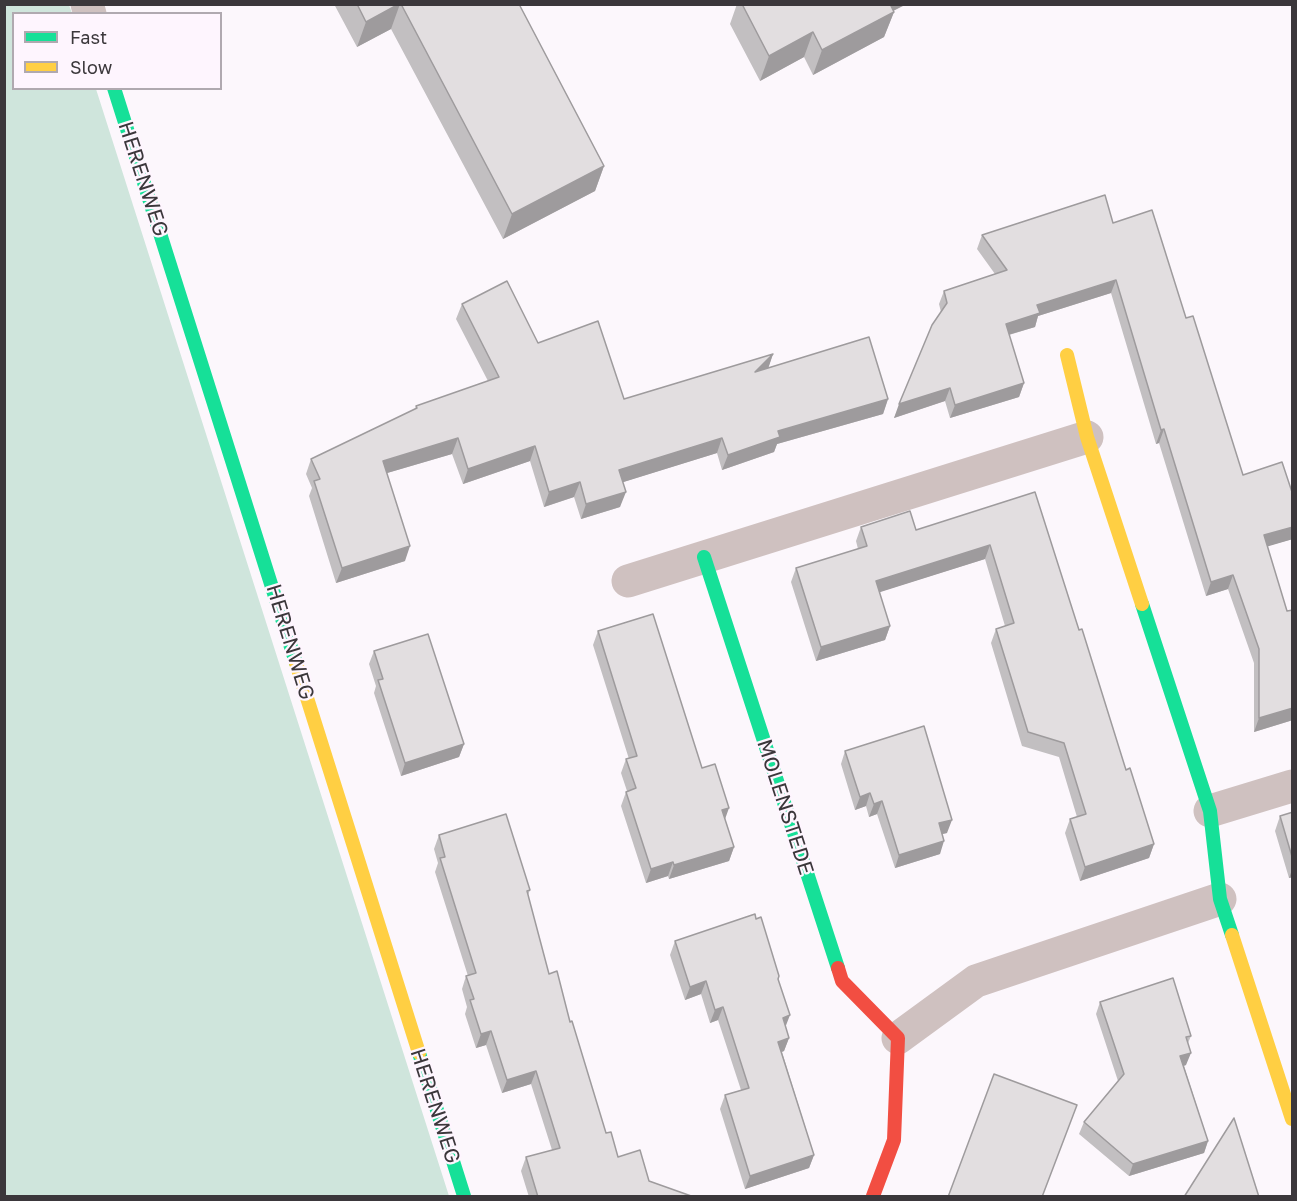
<!DOCTYPE html>
<style>
body{margin:0}
#map{position:relative;width:1297px;height:1201px;overflow:hidden;background:#fcf7fc;font-family:"Golos Text",sans-serif}
canvas{display:block}
.frame{position:absolute;inset:0;border:6px solid #3b373b;pointer-events:none}
.legend{position:absolute;left:12px;top:12px;width:210px;height:78px;box-sizing:border-box;background:#fef5fe;border:2px solid #b0a9b0;margin:0;padding:8px 10px;list-style:none;font-size:18px;color:#3b373b}
.legend li{display:flex;align-items:center;gap:12px;height:30px}
.legend b{width:30px;border:2px solid #b0a9b0}
</style>
<div id="map">
<canvas width="1297" height="1201"></canvas>
<div class="frame"></div>
<ul class="legend">
<li><b style="height:8px;background:#16e098"></b>Fast</li>
<li><b style="height:8px;background:#ffcf43"></b>Slow</li>
</ul>
</div>
<script>
const c = document.querySelector('canvas').getContext('2d');
c.lineJoin = 'round';
function fillPath(path, color) { c.fillStyle = color; c.fill(path, 'evenodd'); }
function trace(path, color, width, dash) { c.strokeStyle = color; c.lineWidth = width; c.lineCap = dash ? 'butt' : 'round'; c.setLineDash(dash || []); c.stroke(path); }
function drawText(font, color, halo, rows, align = 'center') {
  c.font = font + ' "Golos Text",sans-serif'; c.lineWidth = 4.5; c.setLineDash([]); c.textBaseline = 'middle'; c.strokeStyle = halo; c.fillStyle = color; for (const [text, x, y, turn = 0] of rows) {
    c.save(); c.translate(x, y); c.rotate((+turn || 0) * Math.PI / 180); c.textAlign = isNaN(turn) ? turn : align; if (halo) c.strokeText(text, 0, 0); c.fillText(text, 0, 0); c.restore();
  }
}
fillPath(new Path2D(`
 M5,5H69L72,13L14,14V88L96,89L449,1196H5Z`), '#cfe5dc');
trace(new Path2D(`
 M87,4L90,14
 M628,581L1087,437
 M1210,811L1292,786
 M898,1038L976,981L1220,899`), '#cfc1c0', 33);
trace(new Path2D(`
 M114,88L296,663
 M704,557L838,968
 M1142,604L1210,811L1220,899L1232,935
 M419,1053L464,1196`), '#16e098', 14);
trace(new Path2D(`
 M1067,355L1087,437L1142,604
 M296,663L419,1053
 M1232,935L1292,1119`), '#ffcf43', 14);
trace(new Path2D(`
 M838,968L842,981L898,1038L894,1140L873,1196`), '#f24e42', 14);
fillPath(new Path2D(`
 M334,4H519L604,166L595,191L503,239L391,29L357,47Z
 M737,4H905L893,11L894,12L884,37L813,75L804,57L760,81L730,24Z
 M1113,223L1186,318L1243,475L1293,495V539L1267,546L1293,720L1254,732V663L1228,589L1206,596L1159,443L1156,444L1111,293L1038,316L1035,327L1009,335L1024,383L1019,397L950,418L945,401L894,418L941,312L939,304L944,291L995,274L977,249L982,235Z
 M462,304L538,343L624,399L773,354L768,368L888,399L883,414L777,444L774,452L722,470L717,453L623,482L620,507L581,519L574,497L544,507L530,461L463,484L452,454L387,473L405,561L336,583L309,496L312,488L306,474L311,459L415,409L416,406L488,381L456,319Z
 M1035,492L1079,630L1126,770L1154,844L1149,858L1080,881L1065,833L1070,819L1077,817L1059,757L1022,746L991,643L996,629L1005,626L985,559L879,592L890,626L885,640L816,661L791,582L796,568L858,549L856,541L861,527L916,530Z
 M598,631L702,768L725,819L734,847L729,861L669,879L668,876L646,883L621,806L626,792L627,791L621,773L626,759H629L593,645Z
 M374,651L464,744L459,757L401,776L374,693L376,686L369,664Z
 M845,751L947,833L942,834L940,854L895,868L877,814L869,817L866,806L855,810L841,764Z
 M1293,812V877L1289,878L1275,831L1280,816Z
 M439,835L530,890L528,895L549,974L570,1022L606,1133L618,1157L649,1181L694,1197H529L521,1171L526,1157L552,1150L531,1084L502,1093L486,1045L476,1048L465,1014L467,1007L462,989L466,976H468L435,872L438,863L434,849Z
 M675,941L779,976L778,980L785,1027L789,1038L784,1051L782,1052L814,1155L809,1168L745,1189L720,1109L725,1095L741,1090L718,1020L710,1023L701,994L685,1000L670,955Z
 M1100,1002L1191,1036L1188,1043L1186,1065L1184,1066L1208,1141L1204,1153L1129,1176L1079,1134L1084,1122L1118,1081L1096,1014Z`), '#c2bfc1');
fillPath(new Path2D(`
 M399,4H400L391,29L357,47L366,22Z
 M881,4L905,5L875,20Z
 M894,12L884,37L813,75L822,50Z
 M813,32L804,57L760,81L769,56Z
 M604,166L595,191L503,239L512,214Z
 M1116,280L1111,293L1038,316L1035,327L1001,337L1006,324L1037,305Z
 M773,354L768,369L755,372Z
 M1024,383L1019,397L950,418L955,405Z
 M950,388L945,401L894,418L899,404Z
 M888,399L883,414L777,444L774,452L722,470L728,455L778,431Z
 M1164,429L1159,443L1156,444L1161,430Z
 M458,438L452,454L377,476L383,461Z
 M722,438L717,453L614,485L619,470Z
 M535,446L530,461L463,484L468,469Z
 M580,482L574,497L544,507L549,492Z
 M626,492L620,507L581,519L586,504Z
 M1293,527V539L1259,549L1264,535Z
 M990,545L985,559L871,595L876,581Z
 M410,546L405,561L336,583L342,568Z
 M1233,575L1228,589L1206,596L1211,582Z
 M890,626L885,640L816,661L821,647Z
 M1293,708V720L1254,732L1259,718Z
 M464,744L459,757L401,776L405,763Z
 M870,793L866,806L855,810L860,797Z
 M882,801L877,814L869,817L874,804Z
 M729,808L724,822L722,810Z
 M952,820L947,833L934,836L939,823Z
 M944,841L940,854L895,868L899,855Z
 M1154,844L1149,858L1080,881L1085,867Z
 M734,847L729,861L669,879L674,865Z
 M673,862L668,876L646,883L651,869Z
 M1293,867V877L1289,878Z
 M706,981L701,994L685,1000L690,987Z
 M723,1007L718,1020L710,1023L715,1010Z
 M790,1015L785,1028L783,1018Z
 M491,1031L486,1045L476,1048L481,1034Z
 M789,1038L784,1051L773,1055L778,1042Z
 M1191,1053L1186,1065L1176,1068L1180,1056Z
 M536,1071L531,1084L502,1093L507,1080Z
 M1208,1141L1204,1153L1129,1176L1133,1164Z
 M814,1155L809,1168L745,1189L750,1176Z`), '#9e9b9d');
const building = new Path2D(`
 M357,4H399L366,22Z
 M401,4H519L604,166L512,214Z
 M742,4H890L894,12L822,50L813,32L769,56Z
 M1105,195L1113,223L1152,210L1186,318L1193,316L1243,475L1282,462L1293,495V527L1264,535L1287,611L1293,610V708L1259,718V649L1233,575L1211,582L1164,429L1161,430L1116,280L1037,305L1040,313L1006,324L1024,383L955,405L950,388L899,404L932,325L947,303L944,291L1007,270L982,235Z
 M507,281L538,343L598,321L624,399L773,354L755,372L869,337L888,399L778,431L780,437L728,455L722,438L619,470L626,492L586,504L580,482L549,492L535,446L468,469L458,438L383,461L410,546L342,568L314,481L320,479L311,459L417,408L416,406L499,377L462,304Z
 M1035,492L1079,630L1082,629L1126,770L1130,768L1154,844L1085,867L1070,819L1086,814L1064,743L1028,732L996,629L1014,623L990,545L876,581L890,626L821,647L796,568L867,546L861,527L910,511L916,530Z
 M653,614L702,768L715,764L729,808L722,810L734,847L674,865L673,862L651,869L626,792L636,788L626,759L637,756L598,631Z
 M428,634L464,744L405,763L378,680L383,679L374,651Z
 M924,726L952,820L939,823L944,841L899,855L882,801L874,804L870,793L860,797L845,751Z
 M1293,812V860L1280,816Z
 M506,814L530,890L527,891L549,974L557,971L570,1022L572,1021L606,1133L611,1132L618,1157L640,1150L649,1181L694,1197H538L526,1157L560,1148L536,1071L507,1080L491,1031L481,1034L470,1000L474,999L466,976L476,973L440,858L445,857L439,835Z
 M755,914L756,919L761,917L779,976L778,979L790,1015L783,1018L789,1038L778,1042L814,1155L750,1176L725,1095L749,1088L723,1007L715,1010L706,981L690,987L675,941Z
 M1173,978L1191,1036L1186,1037L1191,1053L1180,1056L1208,1141L1133,1164L1084,1122L1124,1074L1100,1002Z
 M994,1074L1077,1105L1042,1197H948Z
 M1234,1118L1259,1197H1184Z`);
fillPath(building, '#e2dee0');
trace(building, '#9e9b9d', 1.5);
drawText('21px', '#3b373b', '#fef5fe', [
 ["HERENWEG",143,179,72],
 ["HERENWEG",290,642,73],
 ["MOLENSTEDE",785,807,72],
 ["HERENWEG",435,1106,72]
]);
</script>
